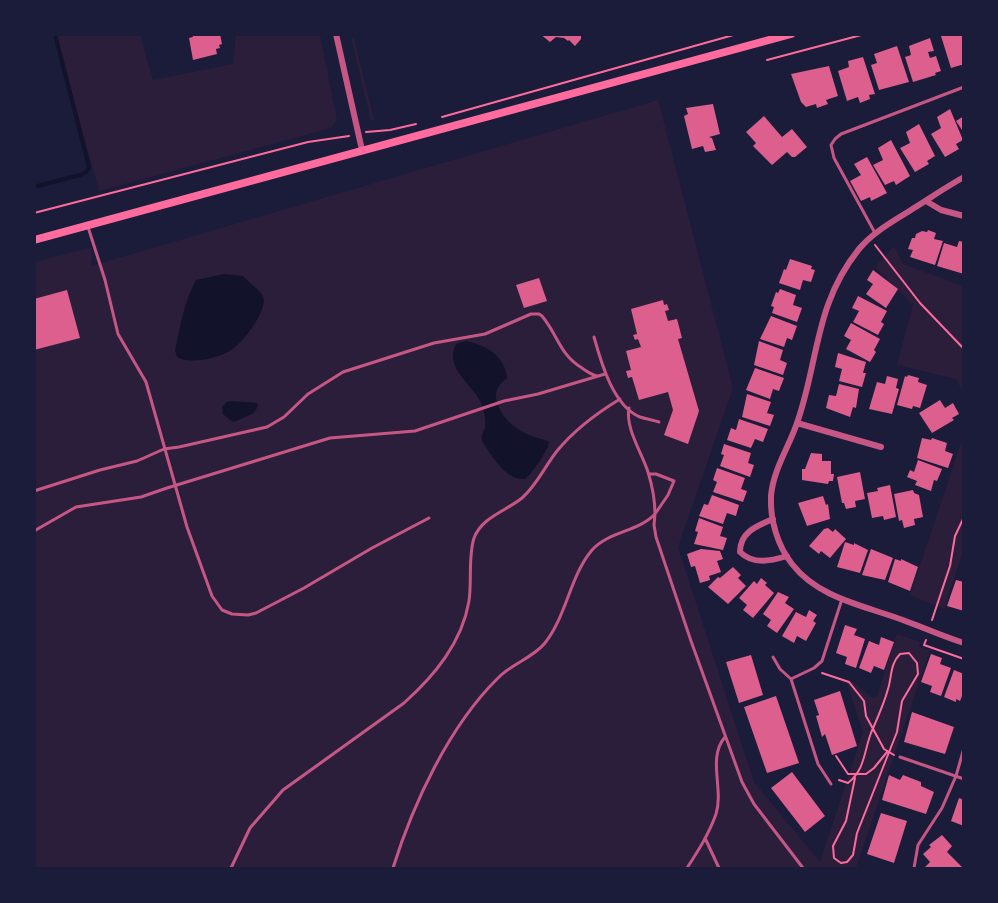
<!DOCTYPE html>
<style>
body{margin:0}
#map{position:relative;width:998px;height:903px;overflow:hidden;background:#1b1b3a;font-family:"Golos Text",sans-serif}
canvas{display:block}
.frame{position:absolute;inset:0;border:36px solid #1b1b3a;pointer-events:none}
</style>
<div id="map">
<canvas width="998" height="903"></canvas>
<div class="frame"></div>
</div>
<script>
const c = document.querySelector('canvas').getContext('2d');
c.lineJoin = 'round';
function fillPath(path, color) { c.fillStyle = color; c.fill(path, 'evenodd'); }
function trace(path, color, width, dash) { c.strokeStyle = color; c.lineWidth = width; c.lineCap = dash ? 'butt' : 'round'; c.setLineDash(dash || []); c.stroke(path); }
fillPath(new Path2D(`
 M56,35H140L153,80L233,64L236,35H320L337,120L331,128L99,191Z
 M354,38L374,120L371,121L351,39Z
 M658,100L733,388L678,547L754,782L820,862L863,732L847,683L849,680L854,682L871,697L877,696L897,634L920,642L919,647L930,650L856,868H35V262L89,248L92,253L91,266Z
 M894,246L903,264L963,286V393L956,379L897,365L913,305L875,267Z
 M963,437V551L944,609L910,595Z`), '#2a1e3b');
fillPath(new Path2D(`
 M224,274L243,276C248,282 260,290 263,296C269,309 243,343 231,350C219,358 190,365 177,357L175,351C180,327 184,302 196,280Z
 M466,341C486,345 505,356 507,378C501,382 495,390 496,398C500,418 516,431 535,437C540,439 544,439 549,442C549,449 531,475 525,479C506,481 491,455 482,441C481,434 483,433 485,427C486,419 484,410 481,403C472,383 444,369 456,344Z
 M232,401L257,403L258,406L254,413L234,422L230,420L223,414L222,407L227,402Z`), '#12122b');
trace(new Path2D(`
 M34,187L80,175L86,172L89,167L55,34`), '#12122b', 4);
fillPath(new Path2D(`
 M192,34H220L222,44L219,45L220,48L216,49L217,54L193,60L189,38L193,37Z
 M540,34H581V39L575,46L569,40L568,41L564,38L556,37L550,42Z
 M948,34H964V66L961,65L951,68L941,36Z
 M930,38L934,51L928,52L930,58L936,56L941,71L935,73L936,75L913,82L905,57L911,55L909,46Z
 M897,46L909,82L879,90L871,65L877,63L874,54Z
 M863,57L875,94L869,95L870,99L860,103L858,97L847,101L838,71L849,67L848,61Z
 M829,66L838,96L826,100L828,104L817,108L816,104L806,107L801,102L791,74Z
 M713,104L720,134L709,137L712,138L716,150L705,152L703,146L692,149L684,116L688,114L686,108Z
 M950,109L963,140L956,144L959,149L945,157L931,134L941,128L937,117Z
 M764,116L782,137L792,129L807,147L795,157H792L787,152L772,165L753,146L756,143L746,132Z
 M964,116V133L956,121Z
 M919,124L935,156L927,161L929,164L915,172L900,148L910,143L906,132Z
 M891,140L910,176L896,185L894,181L885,185L873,165L883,160L878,148Z
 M867,157L887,193L871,201L870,197L861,201L850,181L861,175L854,164Z
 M928,230L936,233L934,239L943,241L935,265L910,257L913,250L908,249L912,238H915L916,234L922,231L927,232Z
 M959,241L964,242V274L937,266L944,243L957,247Z
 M790,259L812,266L811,269L815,270L811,282L803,280L800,290L779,283L784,269L786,270Z
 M873,270L898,289L886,308L866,294L873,284L867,280Z
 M539,278L547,301L524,308L516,285Z
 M780,289L796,295L793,305L802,308L797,322L772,313L774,307L771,306L776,292L778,293Z
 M67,290L80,338L34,350V299Z
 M858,296L887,311L881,322L884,324L878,335L853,322L859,311L852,308Z
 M663,300L664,305L667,304L669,310L665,311L668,321L677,319L682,338L678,339L699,411L688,444L664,435L673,410L668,392L639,400L632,377L628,378L626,371L631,370L626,351L641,347L638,339L635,340L633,335L637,334L631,309Z
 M771,316L797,326L792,340L787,338L784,347L760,339Z
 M851,323L880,339L874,350L876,352L870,362L846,349L851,340L844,336Z
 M759,341L783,350L780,360L787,363L783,375L754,365Z
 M838,353L866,362L863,373H866L862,387L839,381L842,369L835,367Z
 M755,368L784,378L779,391L773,389L770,399L746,390Z
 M908,375L919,378L918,382L927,385L920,408L913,406L912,409L897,405L905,376L907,377Z
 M887,376L898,379L896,388L899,389L892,414L869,409L877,382L885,384Z
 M839,384L859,389L856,408L853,407L850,417L826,408L829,395L836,396Z
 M747,394L771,402L767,413L774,415L770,426L742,417Z
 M940,400L945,408L953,403L959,414L952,418L954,420L932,433L919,413Z
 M739,419L768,429L763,442L755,439L751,448L727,440L731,428L736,430Z
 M922,438L931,440L932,438L947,443L945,451L953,454L948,468L917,458Z
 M724,444L751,453L748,463L754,465L750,477L720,466L724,455L721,454Z
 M811,453L822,454V461H831V474H834L833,481H829L828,484L802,480V469H805Z
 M918,460L942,469L937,481L934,480L931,491L915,485L917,481L907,477L910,470L914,472Z
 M717,468L745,478L741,489L747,491L743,502L713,492L717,482L713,480Z
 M860,472L865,499L855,501L856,507L846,509L844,503H842L837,477Z
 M890,485L896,517L884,520L883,516L872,518L867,493L878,491L877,488Z
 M913,490L914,493L919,495L923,517L914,519L915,525L904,528L902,520L899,521L894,494Z
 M712,495L739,505L736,516L727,513L723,524L699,516L704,504L708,505Z
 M823,496L826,505L828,504L830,519L807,526L798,503Z
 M699,518L723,527L720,536L727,538L723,550L694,544L698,532L695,531Z
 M828,528L833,532L835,529L846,539L830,558L821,551L819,554L809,546L824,529Z
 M845,542L854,545V543L868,550L860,573L837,567Z
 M701,549L720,551L723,559L717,561L721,572L709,576L710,580L700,583L695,566L691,567L687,554Z
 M871,549L893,558L885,580L862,575Z
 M895,559L901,561V559L918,567L910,591L888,582Z
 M733,567L741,575L738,578L746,586L728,604L708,587L718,577L720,578Z
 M761,578L767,583L765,585L774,593L753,618L743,610L747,605L739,598L754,581L757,584Z
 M956,580L964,582V611L947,606Z
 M778,592L789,597L785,603L794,609L777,633L767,626L771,620L763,614Z
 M809,610L817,615L813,621L816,623L806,641L797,636L794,643L782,636L796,612L806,617Z
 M845,625L857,629L854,635L865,639L856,668L845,664L847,657L836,653Z
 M881,637L894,642L884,670L874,666L871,673L859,668L869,641L879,645Z
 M931,654L942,658L940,664L951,668L941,696L930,692L932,686L921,682Z
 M751,655L763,695L739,703L726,662Z
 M954,670L964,674V696H962L960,701L956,699V702L944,697Z
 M840,691L857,746L832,755L825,734L822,737L816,716L819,715L814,700Z
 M776,696L799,763L767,773L744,707Z
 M912,712L954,727L945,754L904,742Z
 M792,772L825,816L805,832L771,788Z
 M889,775L900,780L903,775L921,782V786L934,792L926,814L882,800Z
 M959,798L964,800V826L951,821Z
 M881,813L907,821L894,863L867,854Z
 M942,835L952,846L947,852L963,868H924L930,862L923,854L931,847L929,845Z`), '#dd5f8e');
trace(new Path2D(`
 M767,60L865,34
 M442,117L737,34
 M366,132L390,130L416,124
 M34,213L308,142L349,136
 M875,245L920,303L964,349
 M932,620L950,566L955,536L964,517
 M926,640L924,645L964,659
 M822,673L849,682L864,701L866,716L884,749L894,755
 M836,756L848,774H866L874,768L887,752
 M839,780L848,783C865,770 864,751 871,733C877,719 884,704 888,689C892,676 890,664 900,654L909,653L917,663L918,674L902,701L897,732L857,833L853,855L847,862L841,863L834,858L833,846L846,821L855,778`), '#ff6b9d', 2);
trace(new Path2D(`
 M88,227L105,280L118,334L146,382L187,527L212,596L222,610L232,614L248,615L256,613L304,588L372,548L429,518
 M875,233L834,158L831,145L835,139L841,134L964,87
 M594,337C601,362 613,406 640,417C646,419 653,420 659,422
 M649,474H656L674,481L668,495L655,514L654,525L656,537L691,641L742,782L754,804L803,868
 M34,491L100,470L137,461L164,449L179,447L267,427L284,417L308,394L343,372L434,343L485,334L531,314H539L542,316C558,335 559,354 582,368C588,372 592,376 599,376
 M34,531L76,507L141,497L167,488L330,438L415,431L504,401L538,394L605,374
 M773,657L780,669L791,679L818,764L831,784
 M791,679L814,668L822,661L842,599
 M900,757L964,779
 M705,838L719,868
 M231,868L250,828L283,790L404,703C434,676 462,643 469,601C472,581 468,557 474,538C482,517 506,511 522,498C537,485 545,466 557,451C575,429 597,413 620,399
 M393,868C413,804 449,726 498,678C511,664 533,658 545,643C567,615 570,576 592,550C609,531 638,532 655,514C655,500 652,485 648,472C642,453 625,428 629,408
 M687,868C698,851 709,834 716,814C724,789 707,758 725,737
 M914,868L918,845L942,808L956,776L964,748`), '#c65784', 3);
trace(new Path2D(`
 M336,34L362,150
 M964,177C946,187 930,198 914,208C894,221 874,231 859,249C814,305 819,361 797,423C789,447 773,470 771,496C770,519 777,545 792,564C820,600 868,606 908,622C927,629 945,637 964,643
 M926,201L941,210L964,216
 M797,423L881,447
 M773,519C757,526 740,532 740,552C753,565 771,561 787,556`), '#c65784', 6);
trace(new Path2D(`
 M34,240L791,34`), '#ff6b9d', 8);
</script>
